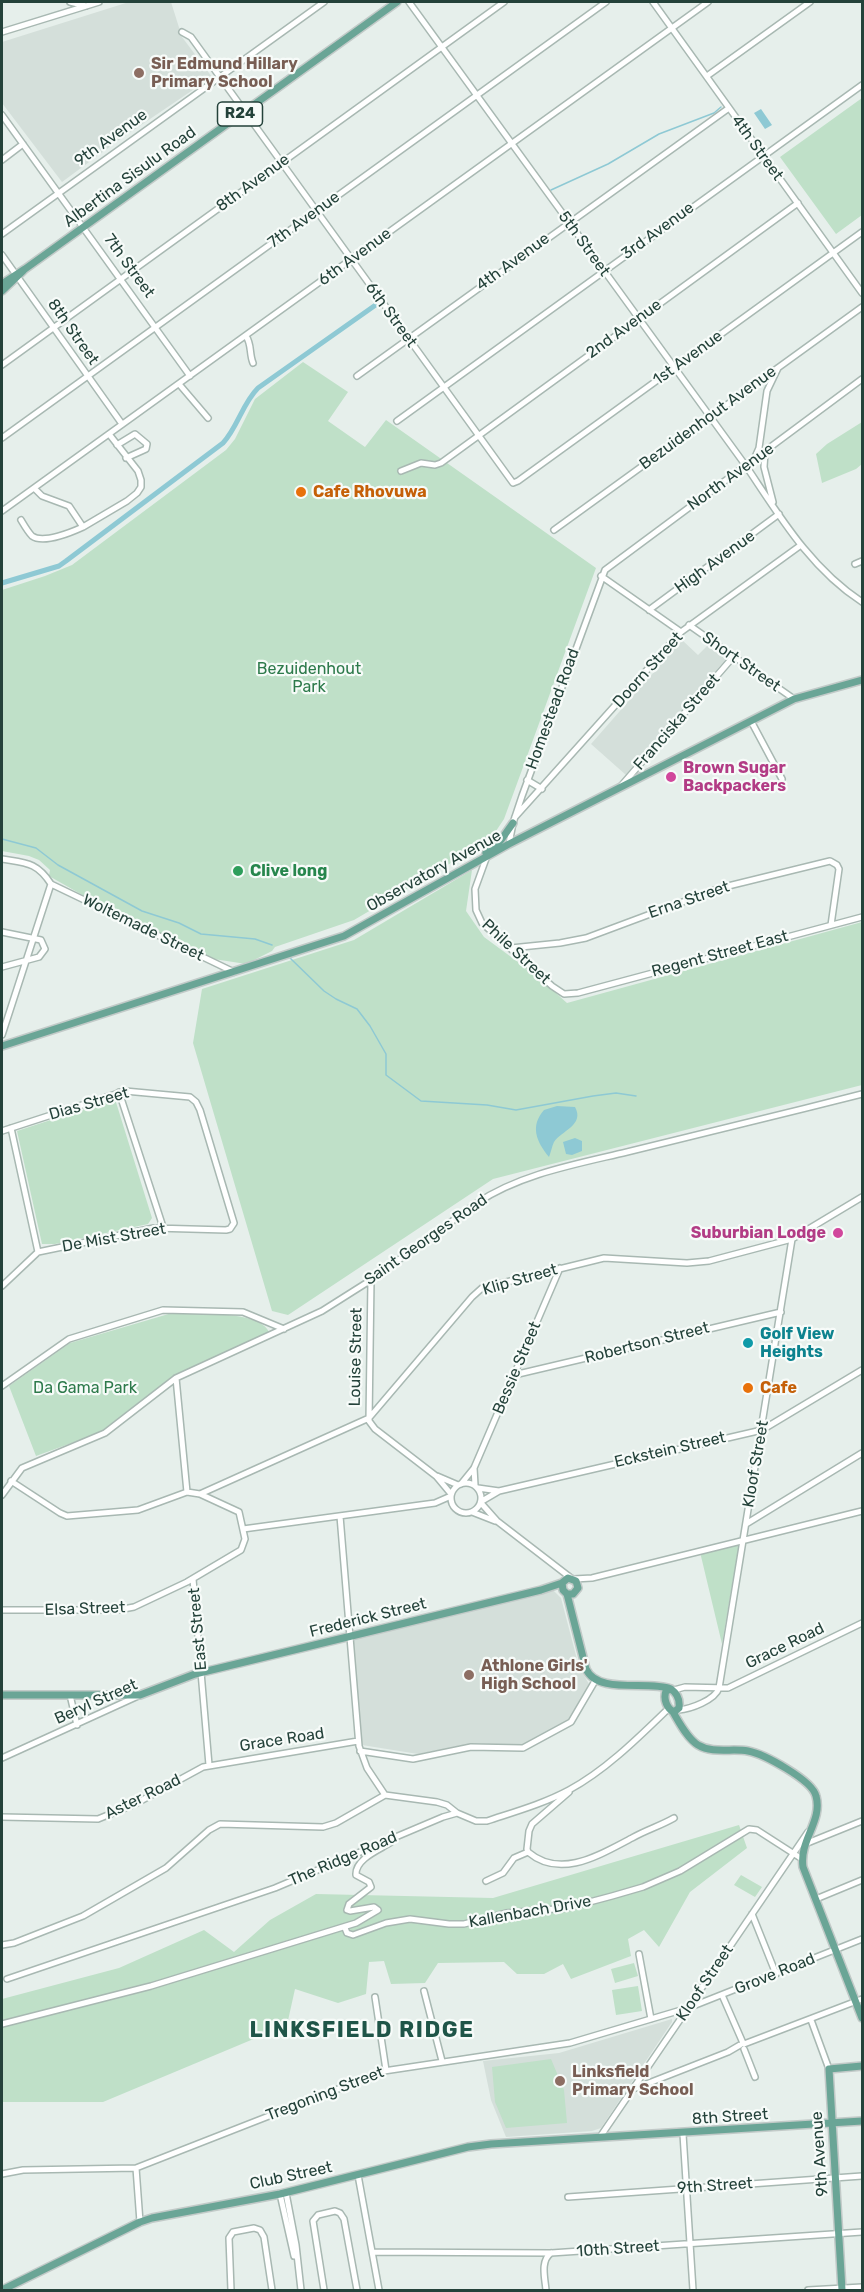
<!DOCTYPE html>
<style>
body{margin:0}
#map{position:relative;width:864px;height:2292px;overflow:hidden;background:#e6efeb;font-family:Rubik,sans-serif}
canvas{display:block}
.frame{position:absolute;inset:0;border:3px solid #24423a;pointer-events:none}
</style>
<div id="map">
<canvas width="864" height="2292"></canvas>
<div class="frame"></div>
</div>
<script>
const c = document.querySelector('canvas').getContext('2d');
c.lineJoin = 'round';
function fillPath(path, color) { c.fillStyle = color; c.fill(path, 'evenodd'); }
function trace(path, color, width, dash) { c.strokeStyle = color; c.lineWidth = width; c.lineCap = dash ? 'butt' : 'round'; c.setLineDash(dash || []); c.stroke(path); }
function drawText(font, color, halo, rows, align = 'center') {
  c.font = font + ' Rubik,sans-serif'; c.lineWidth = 4.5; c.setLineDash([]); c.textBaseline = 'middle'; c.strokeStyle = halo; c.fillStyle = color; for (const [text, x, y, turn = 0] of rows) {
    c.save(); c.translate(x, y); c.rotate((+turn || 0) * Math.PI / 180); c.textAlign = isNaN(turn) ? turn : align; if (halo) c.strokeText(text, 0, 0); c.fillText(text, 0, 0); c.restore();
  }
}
fillPath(new Path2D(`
 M129,2H171L182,37L212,77L119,140L62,182L2,103V42Z
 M682,640L698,655L707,646L726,659L626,775L591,744Z
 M549,1586L561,1598L579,1667L589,1684L570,1720L523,1746L473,1743L418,1754L362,1745L351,1637Z
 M672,2019V2022L601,2128L592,2131L506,2137L491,2100L483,2061L559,2053Z`), '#d4dfda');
fillPath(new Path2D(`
 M862,98V215L836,234L780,157Z
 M303,362L348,392L328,421L365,447L386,420L596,568L504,819L490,840L354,920L275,947L272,951L246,964L201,957L107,909L49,876L50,870L39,860L29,856L2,851V590L45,576L72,565L226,450L235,439L255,399Z
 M862,422V464L856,469L822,483L816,454L827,444Z
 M472,870L466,911L484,937L537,976L567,1003L862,922V1085L493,1179L288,1315L272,1311L193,1043L202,989L354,940Z
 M115,1099L152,1218L148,1224L55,1244H42L17,1131Z
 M172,1313C193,1314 260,1310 269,1332L172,1377L99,1433L36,1456L9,1386L70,1343Z
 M739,1544L722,1644L700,1552Z
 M739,1825L747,1848L690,1892L659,1947L644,1930L628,1939L631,1956L571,1979L563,1964L544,1974H517L504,1962L438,1963L425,1983L391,1984L384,1961L369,1962L366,1994L338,2003L295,1989L287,2025L103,2102H2V1999L119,1968L204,1930L234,1952L270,1920L316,1894L493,1898Z
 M741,1875L762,1887L755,1897L734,1885Z
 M634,1963L638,1976L615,1983L611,1969Z
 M638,1986L642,2011L616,2015L612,1990Z
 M551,2059L564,2090L567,2123L506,2128L495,2102L492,2067Z`), '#bfe0c8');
fillPath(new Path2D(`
 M761,109L772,125L765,129L754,113Z
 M557,1106L575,1107C585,1125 561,1131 554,1142C552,1146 551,1152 549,1157C536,1141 530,1126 544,1110Z
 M575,1138L582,1141V1151L572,1155L566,1154L563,1142Z`), '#8ec9d4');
trace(new Path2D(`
 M551,190L608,164L659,134L714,113L721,107
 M2,839L36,848L58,865L142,911L179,923L201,934L255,939L272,945
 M289,957L324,991L336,999L357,1009L370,1026L386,1054V1075L421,1101L487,1105L516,1110L593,1096L616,1093L636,1096`), '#8ec9d4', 1.5);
trace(new Path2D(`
 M2,583L59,566L66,561L223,443C238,427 242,404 258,388L377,304`), '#8ec9d4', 5);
const minor = new Path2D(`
 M70,2L86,6
 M409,2L746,466C779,515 810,568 862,602
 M653,2L862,293
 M2,32L99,2
 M182,32L191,37L513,483L518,481L862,232
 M707,76L810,2
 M2,115L190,376
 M2,160L23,144
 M2,234L324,2
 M2,255L122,424
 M246,336C252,345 249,353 253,363
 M2,365L504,2
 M357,376L729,108
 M179,384L208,418
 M397,421L862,85
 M2,438L606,2
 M117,445L135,434L147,444L146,449L126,458
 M765,452L764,467L773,502
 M755,457L759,448L767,391L778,368
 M401,471L421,463L435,465L441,463L798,203
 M34,488L42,496L69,506L83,527L127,501L137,493L141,487V480L138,471L109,434
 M2,511L708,2
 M21,520C24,525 28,532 32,536C43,544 72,532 83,527
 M554,530L862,307
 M855,564L862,561
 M601,576L681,632
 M649,610L779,514
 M689,625L794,699
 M751,721L782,779
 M527,780L542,789
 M621,786L734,656
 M515,817L681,632L801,545
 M509,844L513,823L522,796L605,570L862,379
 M487,856L475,889L476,910L482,923L552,986L564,994L578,993L862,917
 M2,859C26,863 37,862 51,884
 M51,884L234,972
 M2,932L41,940L45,949L39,957L2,967
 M511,948L560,943L586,938L720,888L830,861L837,865L839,869L831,925
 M2,1035L51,884
 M119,1092L163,1227
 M11,1128L38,1252
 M2,1131L125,1091L190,1097L196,1102L200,1110L234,1223L230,1229L226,1230L154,1228L38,1252L2,1286
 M371,1280L369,1421L375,1429L436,1476L451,1494
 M514,1375L781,1312
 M176,1378L187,1492
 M2,1386L69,1339L163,1310L243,1312L284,1329
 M474,1468L475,1485
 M437,1476L458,1485
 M451 1498a15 15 0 1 1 30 0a15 15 0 1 1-30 0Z
 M461,1484L474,1468L560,1268
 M478,1488L499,1491
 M200,1494L369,1418L472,1297L482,1288L604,1258L687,1263L709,1261L792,1239L862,1197
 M2,1495L22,1468L105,1433L176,1378L322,1311L371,1280L477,1203C520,1174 577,1164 627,1152C706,1132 784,1114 862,1094
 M482,1501L499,1491L762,1430L862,1370
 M481,1503L497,1521L571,1578
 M472,1512L495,1521
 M340,1516L359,1746L367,1768L385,1795
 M746,1524L862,1453
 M243,1529L435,1503L451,1496
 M193,1579L209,1765
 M574,1579L592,1578L862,1511
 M2,1610H118L134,1607L187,1582L241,1550L245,1539L239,1512L200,1494L187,1492L138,1510L67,1516L60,1513L11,1481
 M674,1690L685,1687L728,1688L862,1623
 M70,1695L77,1725
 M678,1710C691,1709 715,1700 719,1688L792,1239
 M360,1751L413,1759L471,1747L523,1748L571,1722L595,1681
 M2,1758L138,1696
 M569,1792L532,1824L529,1831L527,1849L528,1852C561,1880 601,1854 632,1838C646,1830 660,1826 674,1818
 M2,1817L98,1819L135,1804L203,1767L358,1741
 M805,1844L862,1821
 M486,1881L503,1873L514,1858L528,1852
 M816,1899L862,1880
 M752,1914L776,1974
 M345,1928L347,1933L353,1935L386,1923L410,1919L449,1924H464L506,1913L567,1908L612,1896L643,1887L680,1871L749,1829L757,1830L802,1859
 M2,1945L14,1943L83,1916L166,1868L209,1830L220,1824L323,1827L336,1823L385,1795L437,1802L447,1805L457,1813
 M639,1954L651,2019
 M7,1979L275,1888L443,1817L457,1813L476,1821H487C514,1812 543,1804 569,1790C606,1770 639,1737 669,1708
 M424,1991L442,2061
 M722,1995L743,2043
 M375,1997L386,2070
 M811,2020L829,2069
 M2,2024L151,1986L356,1923L378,1910L374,1907L350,1911L347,1910L349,1904L371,1887L369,1882L356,1875C355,1859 379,1850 390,1843
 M744,2044L862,1999
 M744,2049L755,2077
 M636,2088L728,2052L740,2045
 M683,2134L693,2290
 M600,2137L808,1832
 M136,2168L140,2222
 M2,2174L23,2170L136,2168L384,2071L570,2043L688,2008L862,1939
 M358,2175L379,2290
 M286,2193L296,2245L301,2290
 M280,2194L294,2256
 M568,2197L862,2176
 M372,2252L551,2253L862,2232
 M231,2290L229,2238L233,2232L254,2228L260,2230L264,2237L272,2290
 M324,2290L313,2221L318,2215L335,2211L340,2213L344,2219L357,2290
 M546,2290C545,2278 540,2261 551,2253
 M808,2290L862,2287`);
const major = new Path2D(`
 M2,284L25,269L397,2
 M2,291L23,271
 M486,853L501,840L513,823
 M2,1046L344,936L509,844L794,699L862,680
 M567,1594L586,1669C598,1695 648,1680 671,1689
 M671,1689C678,1694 680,1700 679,1708L674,1712C667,1709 663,1699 666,1691Z
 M2,1695H140L195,1674L541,1590L562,1583L568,1578L576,1581L578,1588L573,1594H567L563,1590L562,1583
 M673,1712C679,1722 687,1738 698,1745C713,1754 732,1748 748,1751C764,1754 812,1780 816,1796C823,1821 799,1840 803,1867L862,2018
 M2,2290L140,2222L152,2218L280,2194L468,2147L491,2144L862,2121
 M842,2290L829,2069L862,2066`);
trace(minor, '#a8b8b2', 8);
trace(major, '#c2cac8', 10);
trace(minor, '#fff', 5);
trace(major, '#6aa596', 7);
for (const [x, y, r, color] of [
 [139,73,6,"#8d6e63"],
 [301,492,6,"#e8710a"],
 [671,777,6,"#d1479c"],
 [238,871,6,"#2e9e5b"],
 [838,1233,6,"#d1479c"],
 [748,1343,6,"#0f9aa8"],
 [748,1388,6,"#e8710a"],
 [469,1675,6,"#8d6e63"],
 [560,2081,6,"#8d6e63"]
]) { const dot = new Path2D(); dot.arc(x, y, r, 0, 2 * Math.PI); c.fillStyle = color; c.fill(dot); trace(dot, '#f7fbf9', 2); }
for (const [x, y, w] of [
 [240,114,45]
]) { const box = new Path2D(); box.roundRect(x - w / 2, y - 12, w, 24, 4.5); c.fillStyle = '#f7fbf9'; c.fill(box); trace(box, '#24423a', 1.5); }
drawText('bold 15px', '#24423a', null, [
 ["R24",240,114]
]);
drawText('bold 16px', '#785e54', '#f7fbf9', [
 ["Sir Edmund Hillary",151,64],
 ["Primary School",151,82],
 ["Athlone Girls'",481,1666],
 ["High School",481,1684],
 ["Linksfield",572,2072],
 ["Primary School",572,2090]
], 'left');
drawText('16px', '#24423a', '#f7fbf9', [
 ["9th Avenue",111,138,-36],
 ["4th Street",757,148,54],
 ["Albertina Sisulu Road",130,177,-36],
 ["8th Avenue",253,183,-36],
 ["7th Avenue",304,220,-36],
 ["3rd Avenue",658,231,-36],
 ["5th Street",584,244,54],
 ["6th Avenue",355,257,-36],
 ["4th Avenue",513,262,-36],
 ["7th Street",129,266,54],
 ["6th Street",391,315,54],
 ["2nd Avenue",624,329,-36],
 ["8th Street",73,332,55],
 ["1st Avenue",688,358,-36],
 ["Bezuidenhout Avenue",708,418,-36],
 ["North Avenue",731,477,-36],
 ["High Avenue",715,562,-36],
 ["Short Street",741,662,35],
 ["Doorn Street",648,670,-48],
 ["Homestead Road",553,709,-70],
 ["Franciska Street",677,722,-49],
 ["Observatory Avenue",434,871,-29],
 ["Erna Street",689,900,-19],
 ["Woltemade Street",143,928,26],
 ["Phile Street",516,952,43],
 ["Regent Street East",720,954,-15],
 ["Dias Street",89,1104,-16],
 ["De Mist Street",114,1238,-10],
 ["Saint Georges Road",426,1240,-35],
 ["Klip Street",520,1280,-16],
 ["Robertson Street",647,1343,-14],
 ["Louise Street",356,1357,-89],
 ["Bessie Street",517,1368,-67],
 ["Eckstein Street",670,1450,-13],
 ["Kloof Street",756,1464,-80],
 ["Elsa Street",85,1609,-2],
 ["Frederick Street",368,1618,-14],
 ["East Street",198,1629,-95],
 ["Grace Road",785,1646,-26],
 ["Beryl Street",96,1702,-24],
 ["Grace Road",282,1740,-9],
 ["Aster Road",143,1797,-26],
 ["The Ridge Road",343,1859,-23],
 ["Kallenbach Drive",530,1912,-10],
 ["Grove Road",775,1974,-22],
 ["Kloof Street",705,1983,-56],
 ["Tregoning Street",325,2094,-21],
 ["8th Street",730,2117,-4],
 ["9th Avenue",820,2154,-94],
 ["Club Street",291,2176,-12],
 ["9th Street",715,2186,-4],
 ["10th Street",618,2249,-4]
]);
drawText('bold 16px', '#c56008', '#f7fbf9', [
 ["Cafe Rhovuwa",313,492],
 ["Cafe",760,1388]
], 'left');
drawText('16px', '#2d7a4b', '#f7fbf9', [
 ["Bezuidenhout",309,669],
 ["Park",309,687],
 ["Da Gama Park",85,1388]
]);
drawText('bold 16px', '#b23c85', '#f7fbf9', [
 ["Brown Sugar",683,768],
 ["Backpackers",683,786],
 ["Suburbian Lodge",826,1233,"right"]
], 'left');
drawText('bold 16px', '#27864d', '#f7fbf9', [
 ["Clive long",250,871]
], 'left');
drawText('bold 16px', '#0d838f', '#f7fbf9', [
 ["Golf View",760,1334],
 ["Heights",760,1352]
], 'left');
c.letterSpacing = '1.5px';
drawText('bold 22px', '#1f5548', '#f7fbf9', [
 ["LINKSFIELD RIDGE",362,2031]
]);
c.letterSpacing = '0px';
</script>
